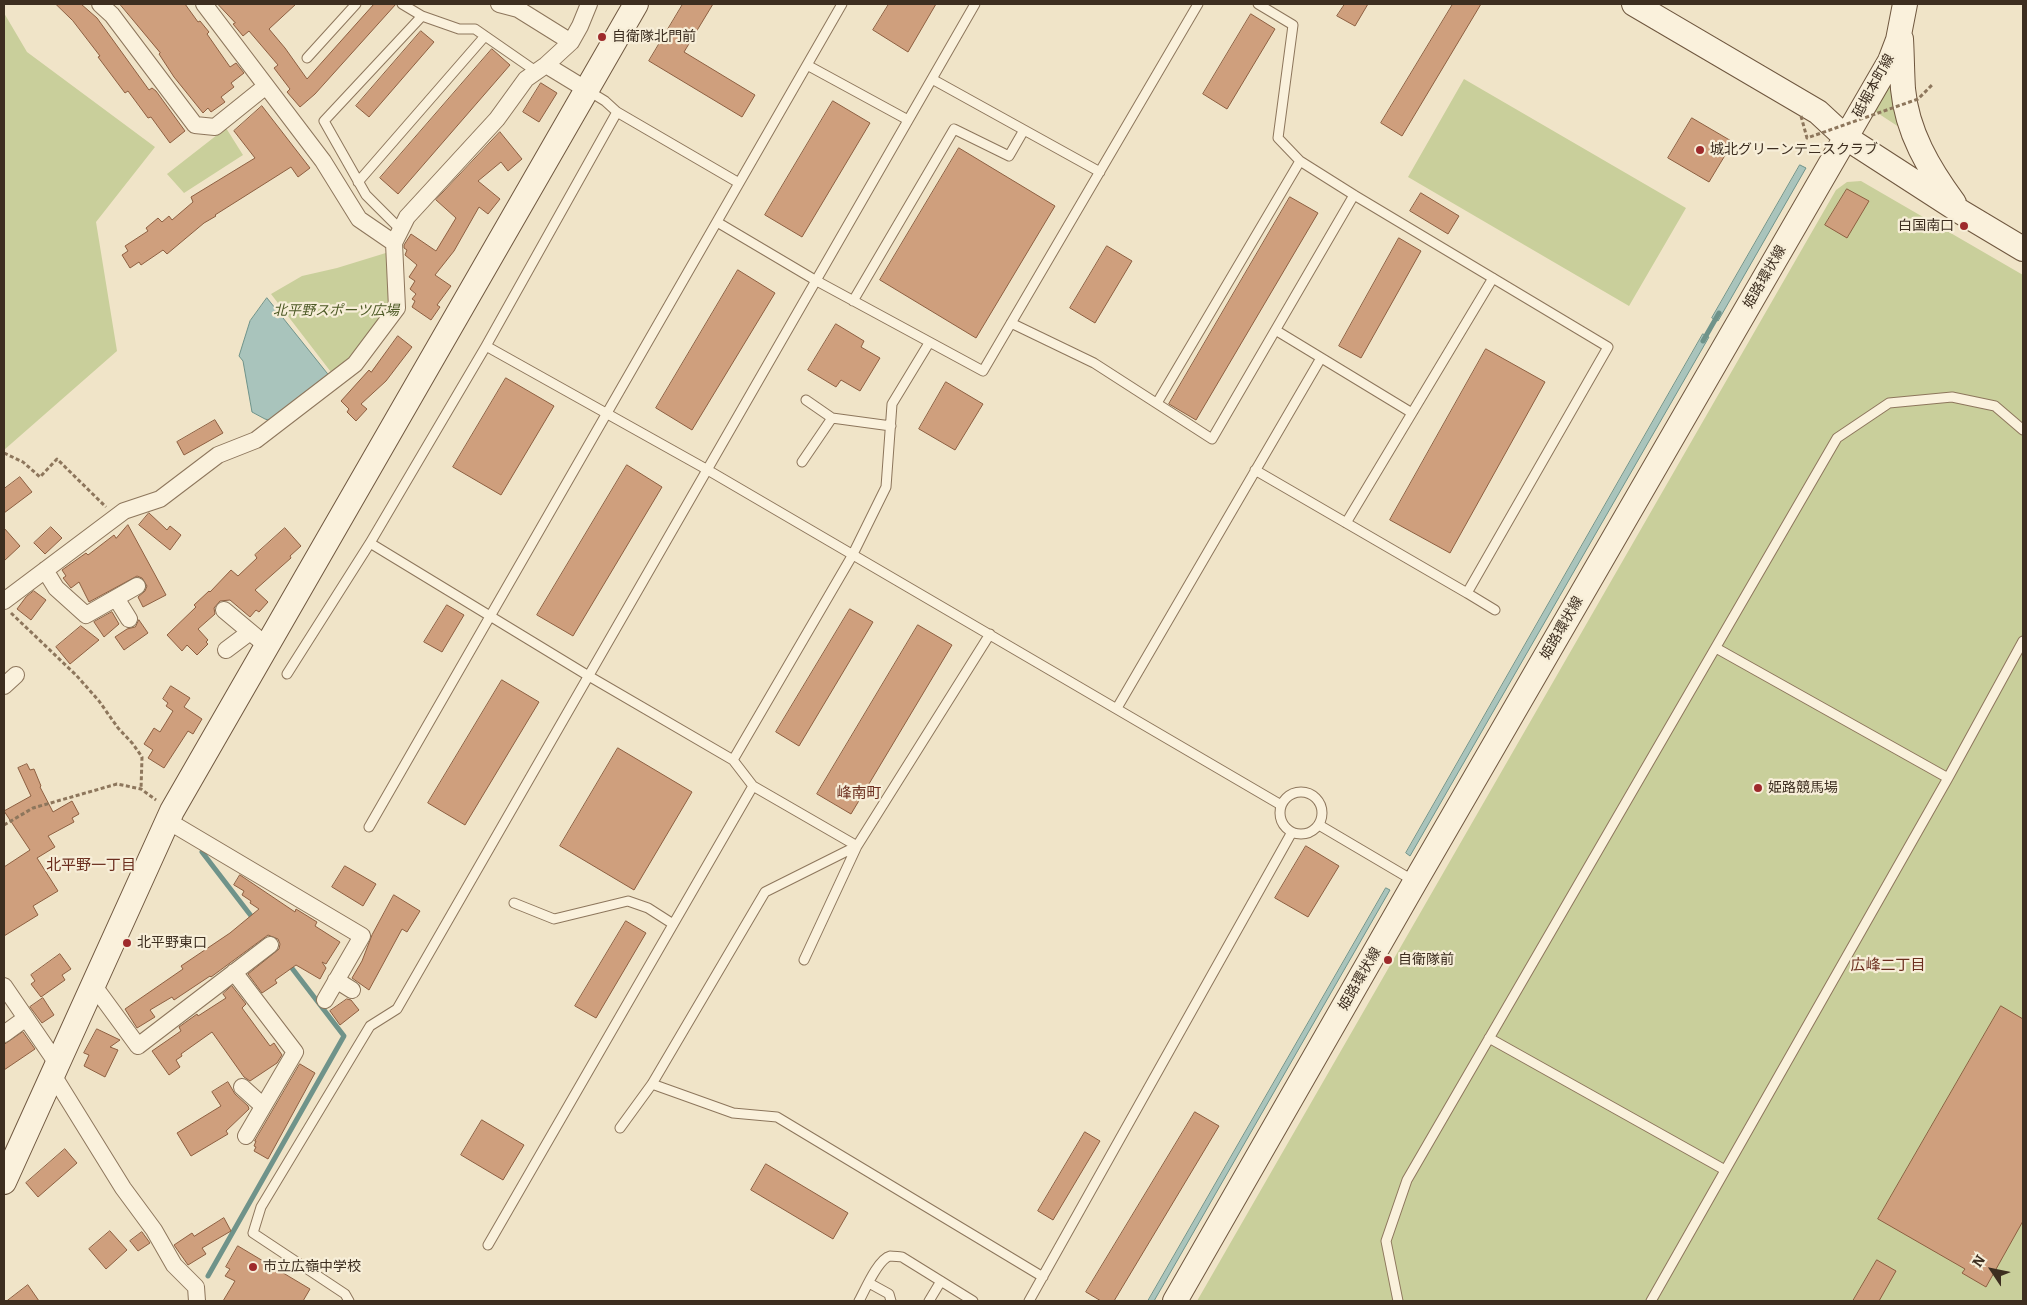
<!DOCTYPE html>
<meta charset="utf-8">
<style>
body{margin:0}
#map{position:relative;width:2027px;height:1305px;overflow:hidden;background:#f0e4c8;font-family:Bitter,serif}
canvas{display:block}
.frame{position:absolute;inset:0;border:5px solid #3d2e20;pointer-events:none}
.north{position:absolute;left:1967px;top:1245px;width:50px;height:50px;-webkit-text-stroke:4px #f7eed8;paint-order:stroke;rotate:304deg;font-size:14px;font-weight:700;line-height:20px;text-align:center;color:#3d2e20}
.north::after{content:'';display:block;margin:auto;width:18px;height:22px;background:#3d2e20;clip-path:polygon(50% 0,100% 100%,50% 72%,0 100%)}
</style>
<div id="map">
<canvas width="2027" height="1305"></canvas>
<div class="frame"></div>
<div class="north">N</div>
</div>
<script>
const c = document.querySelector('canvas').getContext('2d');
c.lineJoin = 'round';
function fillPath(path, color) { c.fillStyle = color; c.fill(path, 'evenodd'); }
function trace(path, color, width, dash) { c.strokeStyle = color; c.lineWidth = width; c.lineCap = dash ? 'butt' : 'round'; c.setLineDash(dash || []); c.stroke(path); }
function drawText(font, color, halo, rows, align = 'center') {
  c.font = font + ' Bitter,"Noto Sans JP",serif'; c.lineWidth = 4.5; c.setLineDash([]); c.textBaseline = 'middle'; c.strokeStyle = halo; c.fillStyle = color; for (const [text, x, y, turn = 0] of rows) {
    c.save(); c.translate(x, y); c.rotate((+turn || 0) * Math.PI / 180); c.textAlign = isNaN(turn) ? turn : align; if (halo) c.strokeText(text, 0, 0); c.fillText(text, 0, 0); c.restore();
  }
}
fillPath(new Path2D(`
 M4,13L27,52L155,147L96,222L117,351L4,450Z
 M1464,79L1686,208L1629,306L1408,177Z
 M1891,83L1902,129L1873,110Z
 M226,128L243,155L184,193L167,174Z
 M1861,181L2023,275V1301H1197L1836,190L1847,182Z
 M389,252L390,312L351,360L334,376L271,294L302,276L337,268Z`), '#c9cf9b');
const water = new Path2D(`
 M1800,165L1806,168L1718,321L1712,318Z
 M267,298L331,378L278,423L265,419L252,412L243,361L239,356L250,321Z
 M1703,334L1709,337L1410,856L1406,853Z
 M1386,888L1390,890L1154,1301H1148Z`);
fillPath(water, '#a9c4bc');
trace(water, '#6f938a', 1);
trace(new Path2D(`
 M1703,341L1719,313
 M202,852L255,921
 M208,1276L344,1036L288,963`), '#6f938a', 5);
const building = new Path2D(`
 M56,4H81L97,18L149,90L152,88L156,91L185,131L170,143L151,117L148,118L128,91L125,93L98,57L100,56L73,21Z
 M120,4H185L198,22L200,21L209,32L207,34L230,67L236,63L244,73L231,83L234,87L221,97L225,102L211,112L208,108L203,113L174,77L159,54L160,53Z
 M218,4H296L269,29L285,48L307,79L374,4H396L315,94L300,107L287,92L290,89L274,68L278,65L249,31L243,36L233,24L235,23Z
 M683,4H713L684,52L755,95L742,117L649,61Z
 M889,4H936L908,52L873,30Z
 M1345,4H1368L1355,26L1337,16Z
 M1453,4H1481L1402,136L1381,123Z
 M1251,14L1275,29L1227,109L1203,94Z
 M421,31L434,42L369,117L356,106Z
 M492,49L510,65L398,194L380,178Z
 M541,83L557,93L539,122L523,112Z
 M833,101L870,123L802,237L765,215Z
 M262,106L310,168L298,177L291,167L215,215L216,216L204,223L167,254L163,250L141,265L139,262L130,268L122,255L128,251L125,246L148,231L146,228L158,218L162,222L169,216L172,220L193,202L191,197L255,158L234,131Z
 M1692,118L1733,142L1709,182L1668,158Z
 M500,132L522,159L508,171L501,162L478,181L500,199L488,214L479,207L454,251L435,275L451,286L437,305L440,307L431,320L412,307L415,301L412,299L416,294L410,289L415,281L409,277L417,265L405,255L407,250L404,248V245L411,234L436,251L456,218L436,200Z
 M959,148L1055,206L976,338L880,280Z
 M1847,189L1869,201L1847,238L1825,225Z
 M1421,193L1459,216L1448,234L1410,211Z
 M1290,197L1318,213L1196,420L1169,404Z
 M1399,238L1421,251L1361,358L1339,346Z
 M1107,246L1132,261L1095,323L1070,308Z
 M738,270L775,293L692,430L656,408Z
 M836,324L864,341L861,347L880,358L860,391L841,380L836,387L808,370Z
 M398,336L412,347L386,381L361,404L367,409L356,421L347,412L349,409L341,401L369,370L371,372Z
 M1486,349L1545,382L1450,553L1390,520Z
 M506,378L554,406L501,495L453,467Z
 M946,382L983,404L955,450L919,429Z
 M215,420L223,433L184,455L177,442Z
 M627,465L662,487L573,636L537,615Z
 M20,477L32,492L4,513V489Z
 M149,513L167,530L170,526L181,535L170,550L139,525Z
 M128,525L166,595L143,607L138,597L145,591L147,586L142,578L137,576L89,602L79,582L71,588L63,578L66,576L62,570L86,553L88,555L114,535L116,538Z
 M51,527L62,538L45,554L34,543Z
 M4,528L20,546L4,561Z
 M285,528L301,546L290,556L291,558L255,590L268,602L259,612L256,610L250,617L230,600L220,601L214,608L215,614L198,629L208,640L206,642L208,644L197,655L187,645L182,651L167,635L196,607L194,605L209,591L210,592L231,570L238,576L257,558L255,555Z
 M34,591L46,600L31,620L17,609L26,597Z
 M447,605L464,615L442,652L424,642Z
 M850,609L873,622L799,746L776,732Z
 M112,612L119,624L104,637L94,622Z
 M139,620L148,633L124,650L115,637L127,629L135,627Z
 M918,625L952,645L851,814L817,794Z
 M81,626L99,640L70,664L56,647Z
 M502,680L539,702L465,825L428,803Z
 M171,686L190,698L184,707L202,719L193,734L188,731L164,768L148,758L153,750L144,744L154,728L160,732L173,711L166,706L168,703L163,699Z
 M618,748L692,792L634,890L560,846Z
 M27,764L30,770L34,769L41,786L40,787L53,812L72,801L79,814L72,818L74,822L48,836L55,847L37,858L58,891L33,906L38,915L4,936V867L30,850L4,811L31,796L18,768Z
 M1306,846L1339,866L1308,917L1275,898Z
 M345,866L376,884L363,906L332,887Z
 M240,875L295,912L296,909L317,922L315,926L340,942L326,964L322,962L326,968L320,979L296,965L275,980L277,983L262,993L248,974L279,949L280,944L278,939L268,935L211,977L210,976L174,1000L172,997L150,1010L155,1017L137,1028L125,1009L183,969L181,966L230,933L259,909L250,903L251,901L242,895L244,891L234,885Z
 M394,895L420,911L407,932L402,929L369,990L352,978L362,961L372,935Z
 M626,921L646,933L596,1018L575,1006Z
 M60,954L71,969L62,975L65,980L41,997L31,984L35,981L31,975Z
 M232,986L246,1004L242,1008L270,1046L274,1043L282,1055L277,1063L250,1081L244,1077L212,1032L181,1054L182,1056L176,1060L180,1067L169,1075L152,1051L181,1031L179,1027L197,1014L198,1016L226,998L223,994Z
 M43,998L54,1015L42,1023L30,1007Z
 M347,999L351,1000L359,1010L340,1025L330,1011Z
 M2001,1006L2023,1019V1221L1986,1287L1962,1273L1965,1269L1878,1219Z
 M97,1029L120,1040L110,1047L118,1050L105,1077L84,1066L89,1055L84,1053Z
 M23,1032L35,1049L4,1070V1045Z
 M300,1064L315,1073L268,1159L254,1151L256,1147L254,1146L256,1141H255Z
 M228,1082L235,1094L248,1106L249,1109L226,1131L228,1134L191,1156L177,1133L221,1106L212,1092Z
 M1195,1112L1219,1126L1114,1301H1101L1086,1292Z
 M482,1120L524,1145L503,1180L461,1155Z
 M1085,1132L1100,1141L1053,1220L1038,1211Z
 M65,1149L77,1163L38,1197L26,1183Z
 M766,1164L848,1213L833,1239L751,1190Z
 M224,1218L231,1231L202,1248L206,1254L188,1265L174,1245L192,1233L194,1236Z
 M110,1231L127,1250L106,1269L89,1249Z
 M142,1232L150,1243L138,1251L130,1241Z
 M238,1246L310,1289L303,1301H223L235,1281L225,1276L230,1269L226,1267Z
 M1877,1260L1896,1271L1879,1301H1853Z
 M28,1285L39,1301H7Z`);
fillPath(building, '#cf9f7d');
trace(building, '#8d5f41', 1);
const lane = new Path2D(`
 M402,4L422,16L459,29H475L537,72
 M1258,4L1293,25L1278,138L1300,161L1354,195L1608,347L1467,593L1495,610
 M307,58L356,4
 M807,65L908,120
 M932,79L1100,172
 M587,90L605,101L617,112L739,183
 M358,182L485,36
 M717,222L815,280L983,371L1198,4
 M401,230L366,195L324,121L422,16
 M853,301L954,129L1009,156L1024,130
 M1011,323L1094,363L1212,439L1354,195
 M1277,331L1412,413
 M486,346L706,469L1281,805
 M1157,403L1300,161
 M832,418L891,426
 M802,462L832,418L806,400
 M1255,470L1467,593
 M1346,523L1493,278
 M370,543L587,675L733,760
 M1716,648L1948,778
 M287,674L370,543L486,346L617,112
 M1117,708L1321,358
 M753,786L857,846L804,960
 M1280 813a21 21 0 1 1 42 0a21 21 0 1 1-42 0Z
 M1319,825L1414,881
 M369,827L842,4
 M514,903L554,919L628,901L648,908L673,924
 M1489,1038L1725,1170
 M652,1084L733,1113L777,1117L1043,1277
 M620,1128L652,1084L765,892L857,846L990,634
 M488,1245L753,786L733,760L852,556L886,487L892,404L929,343
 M869,1283L889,1294L891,1301
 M349,1301L345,1294L253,1233L261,1207L370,1026L397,1009L975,4
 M859,1301C865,1290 878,1259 890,1256C894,1256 899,1257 902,1257L973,1301
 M929,1301L941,1281
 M1029,1301L1292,832
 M1398,1301L1386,1241L1407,1180L1837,438L1889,403L1952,397L1995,406L2023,430
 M1651,1301L1948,778L2023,641`);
const street = new Path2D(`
 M100,4L112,15L195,125L215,127L266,86
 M204,4L323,161L359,219L394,243
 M499,4L518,9L571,42
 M546,65L587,90
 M45,570L56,588L86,615L137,586
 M116,598L129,619
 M4,601L124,511L160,499L218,455L256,440L355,364L397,308L394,243L407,217L497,119L526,79L546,65L571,42L580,26L589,4
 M224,610L267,646
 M226,650L250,632
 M4,686L16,675
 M168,821L362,936L325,1000
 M234,972L295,1052L246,1136
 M336,980L352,990
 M4,986L58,1065
 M94,986L138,1046L270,945
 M4,1034L26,1018
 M53,1075L123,1188L154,1230L174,1265L196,1287L197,1301
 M242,1087L263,1106`);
const secondary = new Path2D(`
 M1634,4L1818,112L1845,137L1961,212L2023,249
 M1901,39C1902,56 1902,73 1903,89C1907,132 1929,169 1954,203
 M4,1182L172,811L636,4
 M1175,1301L1415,882L1890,61L1898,40L1905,4`);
trace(lane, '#8d765c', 11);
trace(street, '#8d765c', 18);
trace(secondary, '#6f573f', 26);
trace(new Path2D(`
 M4,453L23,462L40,477L57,459L106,507
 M11,613L76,675L99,701L118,728L133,744L142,757L141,789
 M4,825L33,808L117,784L141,789L156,800`), '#8d765c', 3, [4, 2.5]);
trace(lane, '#faf1dc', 9);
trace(street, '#faf1dc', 16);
trace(secondary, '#faf1dc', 24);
trace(new Path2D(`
 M1801,116L1807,138L1918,99L1933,84`), '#8d765c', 3, [4, 2.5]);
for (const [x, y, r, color] of [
 [602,37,5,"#9e2a2b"],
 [1700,150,5,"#9e2a2b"],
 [1964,226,5,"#9e2a2b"],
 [1758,788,5,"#9e2a2b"],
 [127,943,5,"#9e2a2b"],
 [1388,960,5,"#9e2a2b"],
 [253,1267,5,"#9e2a2b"]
]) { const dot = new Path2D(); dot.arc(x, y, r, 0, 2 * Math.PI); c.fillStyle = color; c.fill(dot); trace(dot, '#f7eed8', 2); }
drawText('14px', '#3d2e20', '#f7eed8', [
 ["自衛隊北門前",612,37],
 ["城北グリーンテニスクラブ",1710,150],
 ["白国南口",1954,226,"right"],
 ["姫路競馬場",1768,788],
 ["北平野東口",137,943],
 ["自衛隊前",1398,960],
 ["市立広嶺中学校",263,1267]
], 'left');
drawText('14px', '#3d2e20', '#f7eed8', [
 ["砥堀本町線",1874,86,-61],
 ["姫路環状線",1765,277,-60],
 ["姫路環状線",1562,628,-60],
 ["姫路環状線",1360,979,-60]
]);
drawText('italic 14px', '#4d5a26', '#f7eed8', [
 ["北平野スポーツ広場",336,311]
]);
drawText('15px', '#6b2e1e', '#f7eed8', [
 ["峰南町",859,794],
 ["北平野一丁目",91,866],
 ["広峰二丁目",1888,966]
]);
</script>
